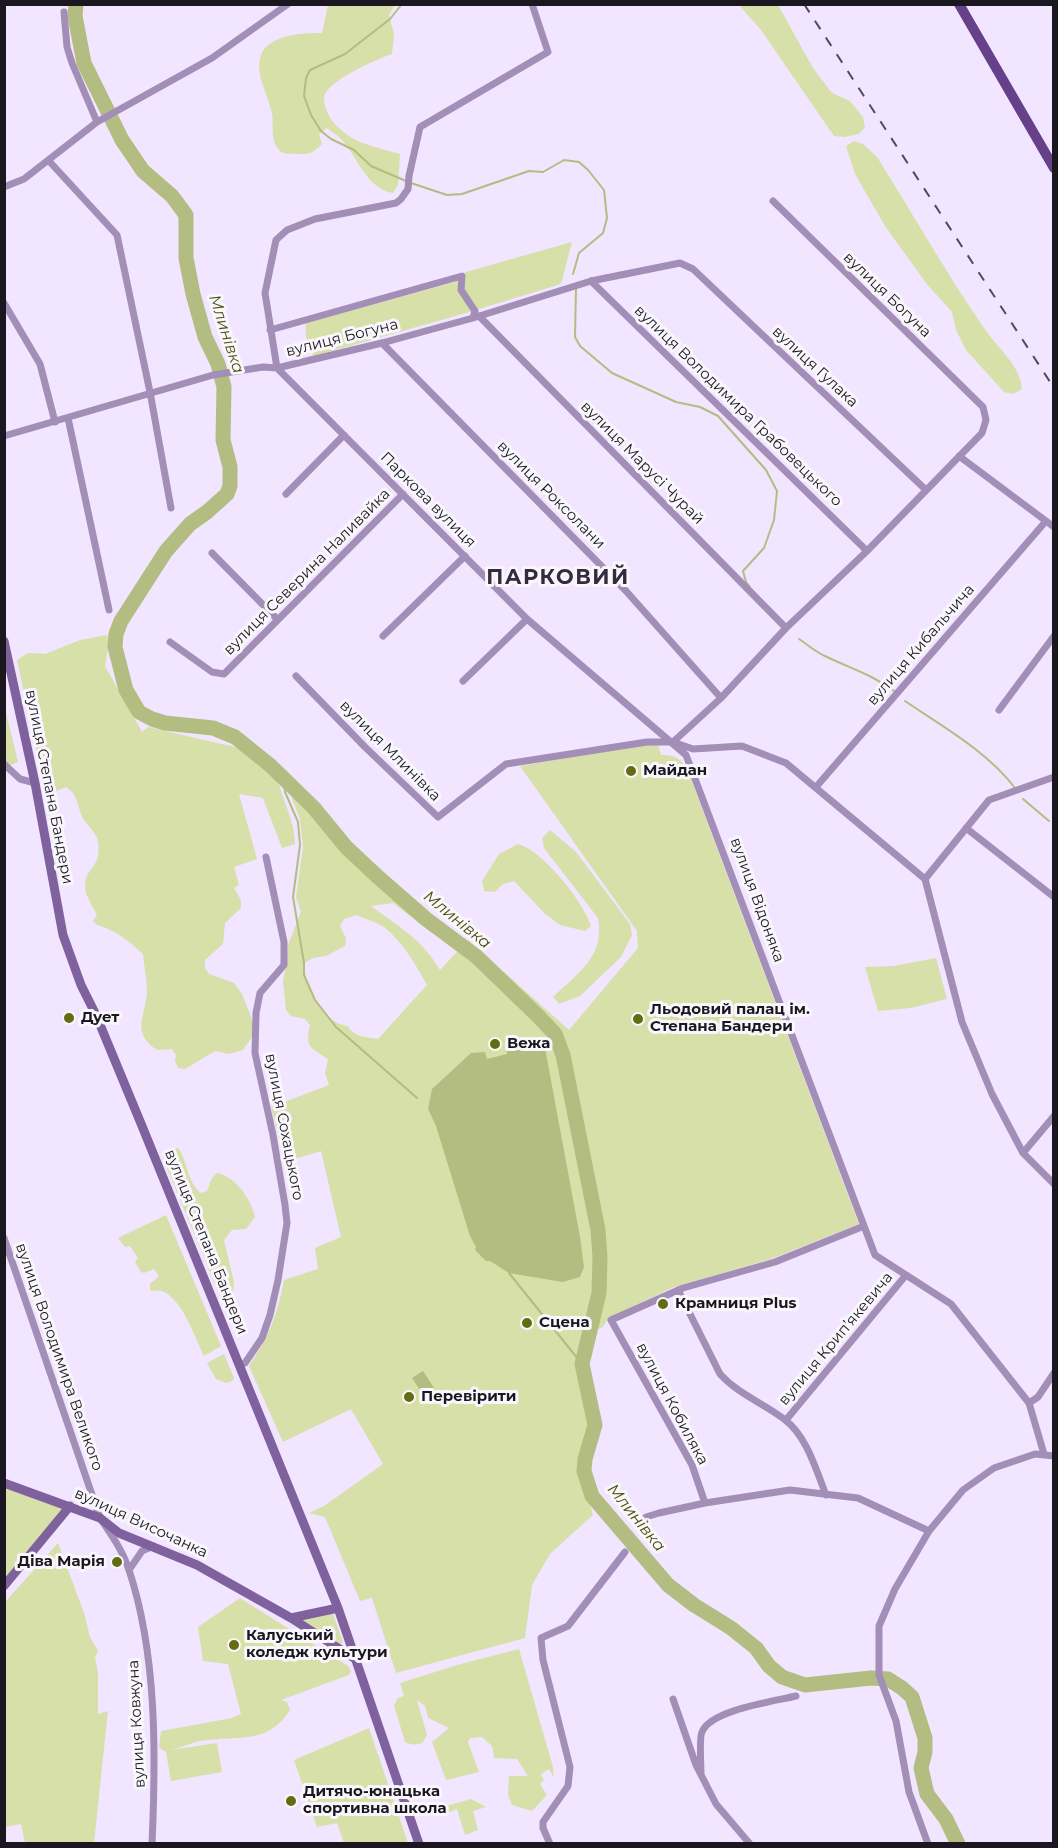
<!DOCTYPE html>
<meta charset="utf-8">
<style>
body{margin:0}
#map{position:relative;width:1058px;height:1848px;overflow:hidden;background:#f1e5ff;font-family:Montserrat,sans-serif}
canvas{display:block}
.frame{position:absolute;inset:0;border:6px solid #1b1720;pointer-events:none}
</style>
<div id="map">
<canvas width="1058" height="1848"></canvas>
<div class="frame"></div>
</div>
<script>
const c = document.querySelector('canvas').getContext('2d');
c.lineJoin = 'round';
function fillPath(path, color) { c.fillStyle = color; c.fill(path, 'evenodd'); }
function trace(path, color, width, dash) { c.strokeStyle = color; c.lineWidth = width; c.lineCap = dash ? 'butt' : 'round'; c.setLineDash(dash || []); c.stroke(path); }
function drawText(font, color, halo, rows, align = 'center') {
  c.font = font + ' Montserrat,sans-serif'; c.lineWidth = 6; c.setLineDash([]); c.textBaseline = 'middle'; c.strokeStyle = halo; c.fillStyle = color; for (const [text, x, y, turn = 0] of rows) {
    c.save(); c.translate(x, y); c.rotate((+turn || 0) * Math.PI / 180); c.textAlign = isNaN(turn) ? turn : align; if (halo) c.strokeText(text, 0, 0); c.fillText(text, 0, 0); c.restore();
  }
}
fillPath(new Path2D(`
 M328,5H395L389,15L394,34L392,54C377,59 332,79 325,94C322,101 326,109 329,116C335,127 349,137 360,142C373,147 387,150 400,154L398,185L393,193C367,189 358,158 342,140C338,136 332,132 327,128L319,134L322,144C314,152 310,155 299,154C291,153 284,156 278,149C270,139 274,125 272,114C269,98 259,81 259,65C260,59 261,52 265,48C279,34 304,33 322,33Z
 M739,5H778L813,68L832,93L850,101L863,117L865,127L859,134L844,137L834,136L761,30Z
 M854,141L863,144L877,157C913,214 946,273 984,328C997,348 1020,364 1022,389L1013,394L1004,392L966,350L956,330L952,312L926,283L885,226L855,174L846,146Z
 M572,242L561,284L466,313L314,356C307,345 305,336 306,323L455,282L466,272Z
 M107,635L109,642L105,666L142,732L148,727L239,748L278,779C282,801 295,820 295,844L282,848L263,798L239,794L257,859L234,867L239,885L234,888L241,900V908L225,923L223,944L205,960V968L209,974L234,983L242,994L253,1022L252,1037L243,1050L229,1054L215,1051L185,1069L178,1068L175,1061L176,1055L172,1049L157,1050C130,1032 146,1016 147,991C147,979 144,966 143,954C133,945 122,935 110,930C103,926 98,927 93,921L97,915C93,907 84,894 85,885C86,866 102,868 98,842C97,831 84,824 81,814C77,803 77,794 66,787L46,795L17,660L28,653L45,654L80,640Z
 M4,704L18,762L8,766L4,764Z
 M646,744L658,745L661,755C678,755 682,760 689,774L859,1224L771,1259L674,1287L608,1318L603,1327L594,1331L580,1374L591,1425L581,1468L593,1515L550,1554L532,1585L525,1638L396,1673L372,1598L360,1601L325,1517L309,1513L324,1506L383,1464L351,1409L283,1442L249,1366C268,1338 278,1314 284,1280L318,1269L315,1248L341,1237L321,1151L285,1162L271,1107L329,1085L325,1073L328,1059C310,1047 305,1048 310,1025L305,1019L291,1016L286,1010L283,981L286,966L288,945L301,912L296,897L303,848L300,819L288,788L313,811L338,845L350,844L447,927L440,935L432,933L393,903L371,906C399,927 422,939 440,970L468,940L569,1030L638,948L637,931L520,766ZM357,915C365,919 376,922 384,927C402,941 416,965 427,985L378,1039C367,1037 353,1037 348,1026C343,1025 338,1024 334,1021C317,1011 304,981 304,963L313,958L326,956L345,946L346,938L340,926L344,919Z
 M550,830L576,852L630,924L632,935L621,957L580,996L559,1004L553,997C578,973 605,957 598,918L544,848L542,838Z
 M518,844C542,850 584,902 591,926L585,931L560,925L545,914L514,881L503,884L495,892L484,891L482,881L499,854Z
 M936,958L947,999L910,1008L878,1011L865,967L894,966Z
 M178,1148C188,1161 187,1183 201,1193L207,1191L212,1178L217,1173C236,1177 251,1199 255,1217L246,1229L232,1230L224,1240L234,1282L233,1297L221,1299L163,1158L172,1149Z
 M166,1215L221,1346L204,1356C195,1338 178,1285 153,1291L150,1290V1284L159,1276L154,1269L144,1273L141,1272L135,1262L138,1258L130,1246L125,1247L118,1238Z
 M224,1354L234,1378L232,1381L226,1383L216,1379L207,1363Z
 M5,1484L70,1506L5,1579Z
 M58,1543L84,1613L90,1637L98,1651L95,1658L98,1672V1714L108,1711L94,1843H25L21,1824L5,1827V1602Z
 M240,1598L348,1666L351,1671L349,1675L281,1700L287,1702L290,1710C269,1744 239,1736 207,1740C195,1741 183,1747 171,1750L217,1743L222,1772L171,1781L166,1752L159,1748L161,1731L232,1718L241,1714L228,1664L203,1661L198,1627Z
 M329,1612L333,1614L343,1642L341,1644L302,1620Z
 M519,1649L553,1767L554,1778L549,1769L541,1774L544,1780L540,1784L547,1795L532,1811L512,1805L508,1795L509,1776H528L517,1759L494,1758L492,1746L482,1737L470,1738L468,1742L479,1772L446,1780L432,1742L449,1728L428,1718L425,1706L417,1700L427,1735L422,1743C416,1745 411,1745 405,1742L394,1705L398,1698L404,1696L400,1683L457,1665Z
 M369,1728L408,1843H344L337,1823L317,1827L294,1760Z
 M471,1799L486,1807L473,1811L478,1830L465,1835L457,1809L443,1815V1807Z`), '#d7e0a9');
fillPath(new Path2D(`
 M524,1040L538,1042L545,1048L580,1237L584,1267L580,1277L563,1282L509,1273L490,1261H486L475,1250L476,1247L470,1236L436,1126L428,1109L432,1089L471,1053L485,1052L487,1059L507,1054V1046Z
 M423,1371L440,1397L429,1404L412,1378Z`), '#b3bd81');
trace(new Path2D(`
 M402,4L390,19L345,54L310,70L306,78L304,96L311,115L321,131L331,139L354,150L371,166L406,181
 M411,183L447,195L462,194L529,171L543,172L564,160L579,162L588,170L604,190L607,218L603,233L579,253L573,274
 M576,288L575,337L580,346L612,373L676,402L700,407L718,416L766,470L777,491L774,520L764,548L743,571L746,582L750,587
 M799,639C808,645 817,653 827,657C850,668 873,675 894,691
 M905,701C943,727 987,751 1015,788
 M283,777L285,792L298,822L300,845L293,897L304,963V975L315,1000L336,1027L417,1098
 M1023,799L1049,821
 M509,1273L582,1364`), '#b3bd81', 2);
trace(new Path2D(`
 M76,4L75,16L84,63L122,140L143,171L172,196L186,215V258L193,294L205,337L218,364L224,387L223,440L230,467V486L227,494L207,512L190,524L166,551L121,621L116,634L115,647L126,690L139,712L152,719L165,723L213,728L235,737L271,766L314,808L346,847L378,877L426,919L477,957L539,1017L555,1034L563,1055L598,1230L600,1257L599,1293L582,1364L595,1425L585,1459L584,1471L592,1496L668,1585L694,1605L731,1628L756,1648L769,1666L782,1677L805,1685L871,1678L888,1679L902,1688L912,1697L925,1738V1752L921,1768L927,1794L946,1819L958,1844`), '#b3bd81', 15);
trace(new Path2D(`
 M64,12L67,47L72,63L97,122
 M49,161L117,235L150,392L171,508
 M4,187L24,179L97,122L212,58L288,4
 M591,281L867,551
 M4,303L40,364L55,422
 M479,316L786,628
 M270,330L462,276L461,290L475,311L473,318
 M382,343L626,591L721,698
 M277,368L527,619L686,755L875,1255L951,1304L1029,1403L1044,1454
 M277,368L265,293L276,240L287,230L315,219L396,203L401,199L408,189L409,176L420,127L548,52L532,4
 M68,418L109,610
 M4,436L213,375L263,367L277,368L382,343L473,318L591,281L680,263L693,269L926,490
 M959,456L1054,527
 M286,494L344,435
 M212,553L277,619
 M383,636L465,556
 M170,642L212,672L224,674L403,494
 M296,676L365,747L438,817L506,764L647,742H673L693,749L742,746L786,763L925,879L962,1022L992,1094L1023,1153L1054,1184
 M463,681L527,619
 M999,710L1054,636
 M673,742L721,698L786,628L867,551L982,433L986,420L983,407L773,201
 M4,764L20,779L35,783
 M816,787L1046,521
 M966,828L1054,897
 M925,879L989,800L1054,777
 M1023,1153L1054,1116
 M4,1238L100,1518C111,1534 123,1551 129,1570C157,1654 156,1755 152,1844
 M678,1290L720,1374C738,1394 763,1403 784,1419C807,1436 816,1470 826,1495
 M240,1365L245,1363L262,1338L270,1315L278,1280L287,1223L285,1205L273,1135L255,1053L256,1013L260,993L284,965V942L266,857
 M1029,1403L1038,1397L1054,1373
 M786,1420L906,1275
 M705,1503L692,1465L611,1320L683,1288L775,1262L864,1226
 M638,1526L646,1517L659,1513L705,1503L790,1490L858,1498L929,1531
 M129,1570L142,1551L153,1546
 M673,1699L696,1765L716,1804L750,1844
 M701,1774C701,1765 699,1737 702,1732C710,1710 775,1701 796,1696
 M550,1844L543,1828V1822L568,1786L570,1767L543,1660L541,1638L568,1626L625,1552
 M928,1844L909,1792L896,1721L879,1675V1626L895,1589L929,1531L963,1490L994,1468L1035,1454L1054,1456`), '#a28eb7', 7);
trace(new Path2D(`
 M4,641L35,783L63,935L81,985L96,1015L142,1126L338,1608L419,1844
 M4,1483L100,1518L119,1533L197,1565L291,1618L357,1660
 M4,1586L70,1506
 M291,1618L338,1608`), '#7f619d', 9);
trace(new Path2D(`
 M959,4L1054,168`), '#664089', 10);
trace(new Path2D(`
 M804,4L1054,388`), '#514b58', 2, [10, 10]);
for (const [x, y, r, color] of [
 [631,771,6,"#636c12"],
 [69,1018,6,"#636c12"],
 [638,1019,6,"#636c12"],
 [495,1044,6,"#636c12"],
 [663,1304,6,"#636c12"],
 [527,1323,6,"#636c12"],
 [409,1397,6,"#636c12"],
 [117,1562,6,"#636c12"],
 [234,1645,6,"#636c12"],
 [291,1801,6,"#636c12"]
]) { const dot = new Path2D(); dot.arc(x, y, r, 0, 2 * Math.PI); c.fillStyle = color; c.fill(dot); trace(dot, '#f9f7fc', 2); }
drawText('15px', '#1b1720', '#f9f7fc', [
 ["вулиця Богуна",887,295,44],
 ["вулиця Богуна",342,338,-14],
 ["вулиця Гулака",815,367,43],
 ["вулиця Володимира Грабовецького",738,406,44],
 ["вулиця Марусі Чурай",642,463,45],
 ["вулиця Роксолани",551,495,45],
 ["Паркова вулиця",428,500,45],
 ["вулиця Северина Наливайка",307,572,-45],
 ["вулиця Кибальчича",921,645,-49],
 ["вулиця Млинівка",390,751,45],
 ["вулиця Степана Бандери",49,787,79],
 ["вулиця Відоняка",757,900,70],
 ["вулиця Сохацького",284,1127,79],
 ["вулиця Степана Бандери",206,1242,68],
 ["вулиця Крипʼякевича",836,1339,-50],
 ["вулиця Володимира Великого",59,1357,71],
 ["вулиця Кобиляка",672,1404,62],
 ["вулиця Височанка",141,1523,25],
 ["вулиця Ковжуна",137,1724,-93]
]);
drawText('bold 15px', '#1b1720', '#f9f7fc', [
 ["Майдан",643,771],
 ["Льодовий палац ім.",650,1010],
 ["Степана Бандери",650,1027],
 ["Дует",81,1018],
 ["Вежа",507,1044],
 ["Крамниця Plus",675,1304],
 ["Сцена",539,1323],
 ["Перевірити",421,1397],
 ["Діва Марія",105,1562,"right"],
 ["Калуський",246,1636],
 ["коледж культури",246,1653],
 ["Дитячо-юнацька",303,1792],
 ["спортивна школа",303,1809]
], 'left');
drawText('italic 16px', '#4a510c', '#f9f7fc', [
 ["Млинівка",226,334,72],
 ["Млинівка",457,920,39],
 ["Млинівка",636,1518,51]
]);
c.letterSpacing = '1.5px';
drawText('bold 21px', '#352b3f', '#f9f7fc', [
 ["ПАРКОВИЙ",558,578]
]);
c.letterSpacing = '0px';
</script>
